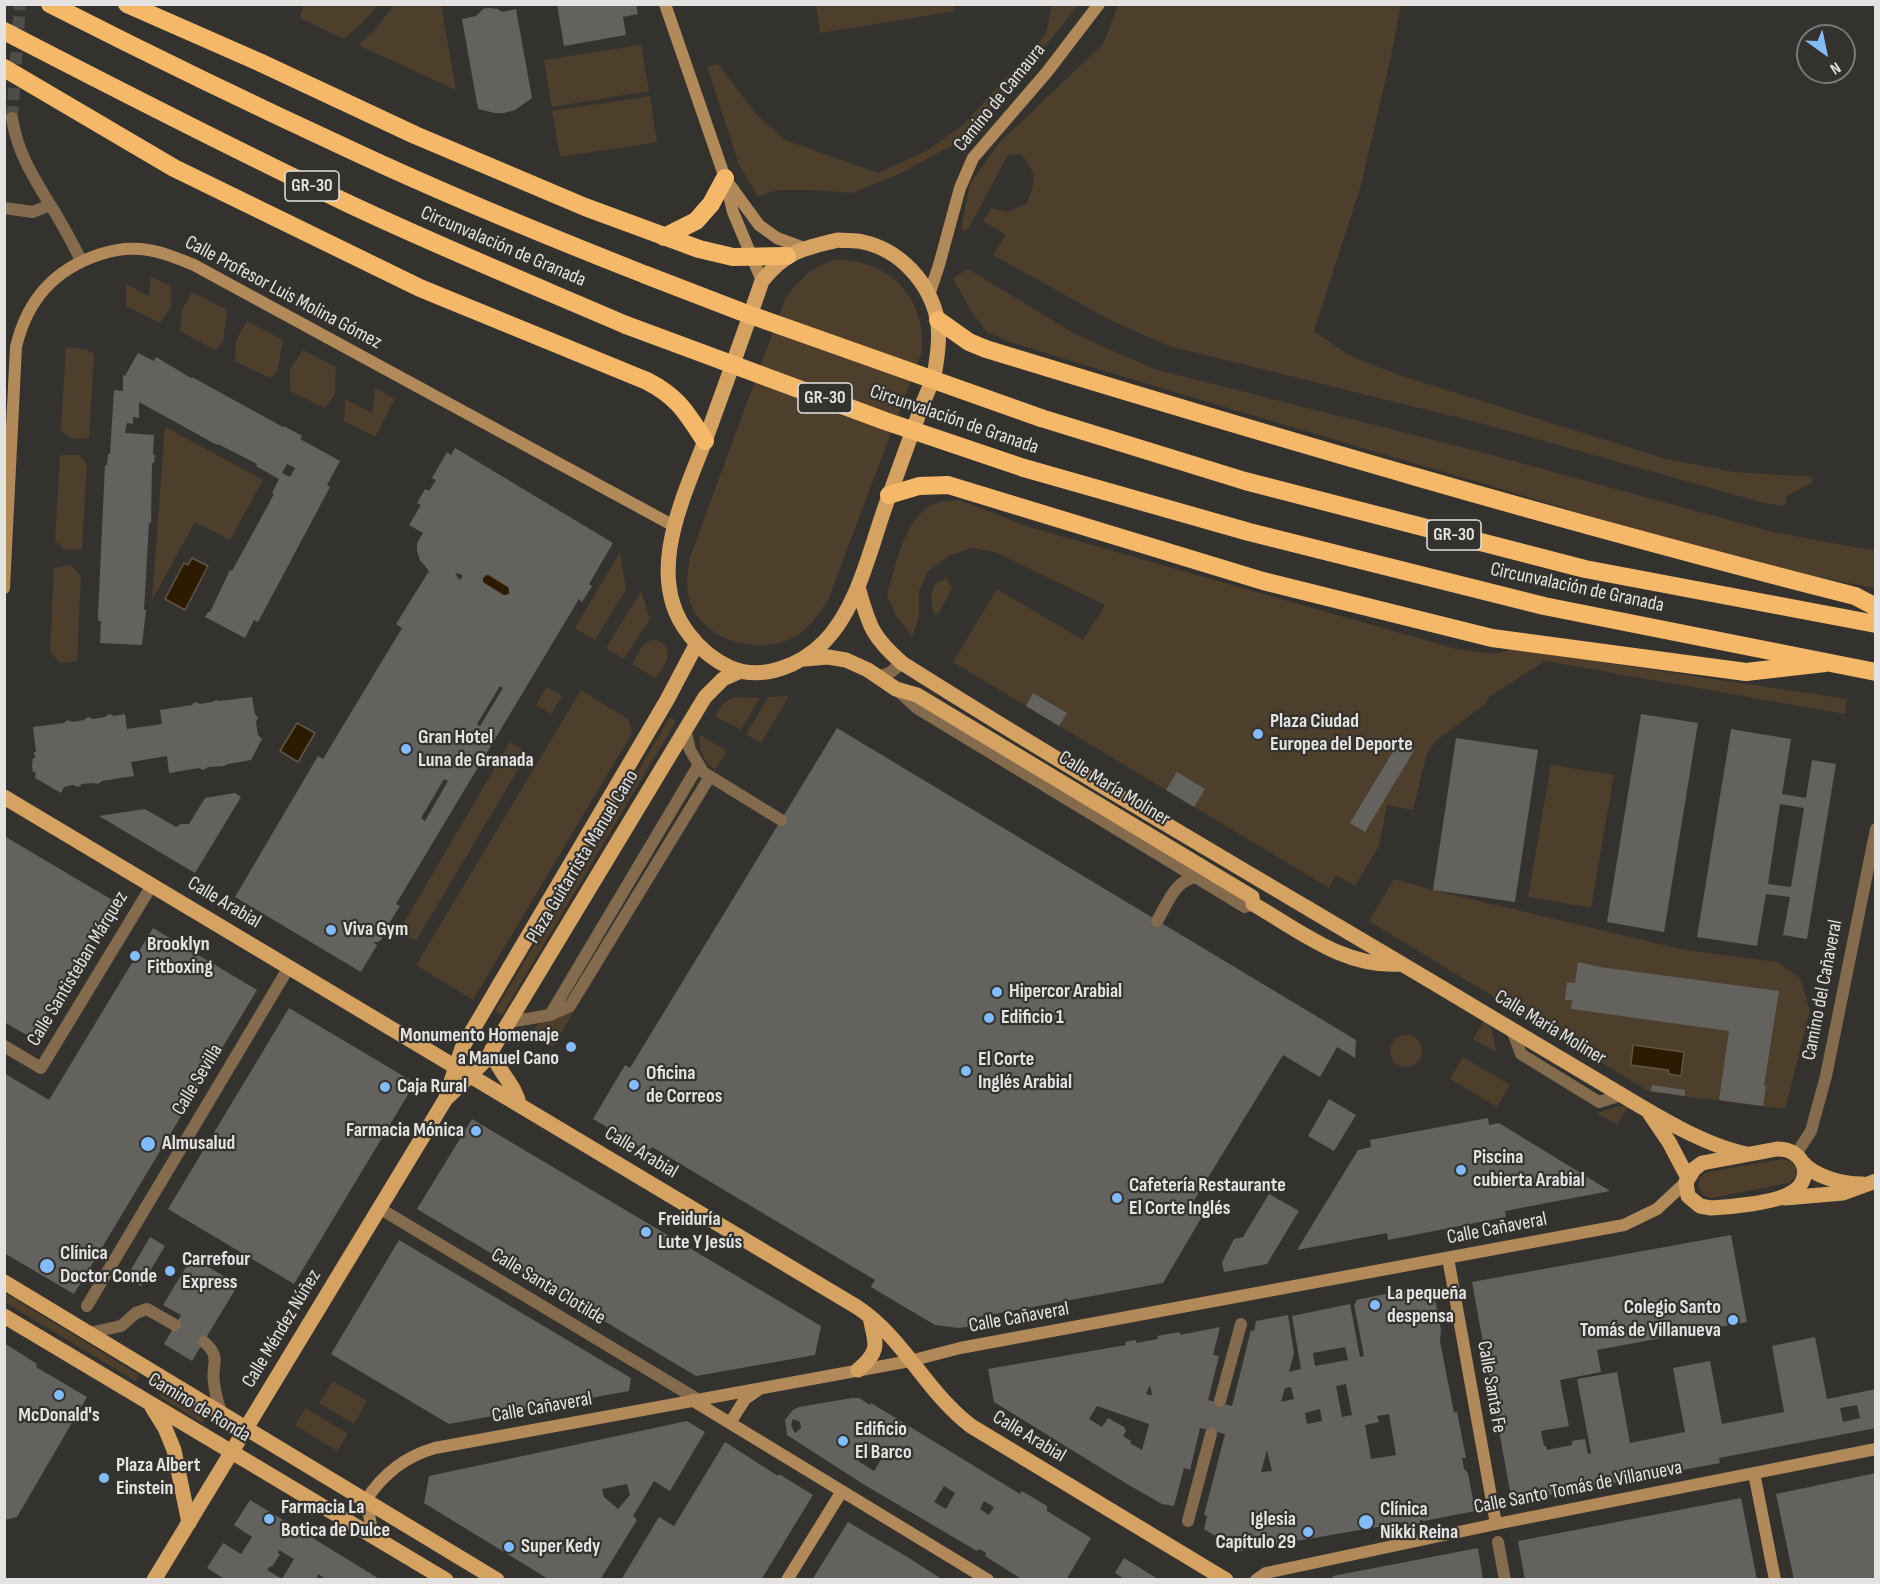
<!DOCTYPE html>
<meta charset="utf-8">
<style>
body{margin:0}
#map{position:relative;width:1880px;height:1584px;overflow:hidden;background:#34322f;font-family:"Sofia Sans Condensed",sans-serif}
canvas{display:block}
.frame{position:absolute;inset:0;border:6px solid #e4e3e1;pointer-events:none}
.north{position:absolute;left:1796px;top:24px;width:60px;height:60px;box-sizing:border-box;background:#34322f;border:2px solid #7a7976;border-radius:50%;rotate:147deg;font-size:16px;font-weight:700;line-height:24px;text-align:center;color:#e4e3e1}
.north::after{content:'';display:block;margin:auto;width:21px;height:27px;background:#83bcfb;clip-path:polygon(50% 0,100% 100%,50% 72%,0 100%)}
</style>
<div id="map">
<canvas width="1880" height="1584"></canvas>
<div class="frame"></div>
<div class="north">N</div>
</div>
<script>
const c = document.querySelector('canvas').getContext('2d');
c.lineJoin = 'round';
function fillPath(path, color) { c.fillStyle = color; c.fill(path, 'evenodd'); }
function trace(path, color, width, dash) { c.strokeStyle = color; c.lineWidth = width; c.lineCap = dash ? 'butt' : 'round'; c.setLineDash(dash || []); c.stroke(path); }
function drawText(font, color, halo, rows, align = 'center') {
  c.font = font + ' "Sofia Sans Condensed",sans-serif'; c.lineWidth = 4.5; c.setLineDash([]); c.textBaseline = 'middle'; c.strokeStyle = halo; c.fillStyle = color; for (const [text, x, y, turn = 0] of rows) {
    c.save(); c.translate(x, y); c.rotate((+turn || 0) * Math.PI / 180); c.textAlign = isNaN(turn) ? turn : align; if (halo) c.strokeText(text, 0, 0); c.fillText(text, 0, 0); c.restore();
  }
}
fillPath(new Path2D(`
 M303,5V4L378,5L361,24L344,39L300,18Z
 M394,5H441L456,90L358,45L374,31Z
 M954,5L955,11L820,33L816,5Z
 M1052,5H1078L1013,87L960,141L901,173L852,193L813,190H778L758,196L739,165L707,66L718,64L756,114L785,140L878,173L928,150L963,125L1046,34Z
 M1118,5H1401L1391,57L1361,185L1314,331L1350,356L1399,375L1666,459L1735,472L1814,477L1811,483L1785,497L1787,502L1782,506L1760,502L1480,423L1169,346L1110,320L993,255L1006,235L983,221L991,208L1008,212L1027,203C1036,181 1037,173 1021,154L1008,155L967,231L961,229L970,184L998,144L1103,44Z
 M641,45L649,91L552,107L544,60Z
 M650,96L657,142L560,157L552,111Z
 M835,260C876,259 914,283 921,327C922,334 922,343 922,351L828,600C819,613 809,629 794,637C758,657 701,640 689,599C685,585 688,571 690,557L786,297C802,278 810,267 835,260Z
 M968,269L1077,335L1154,369L1473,450L1773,532L1875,551V588C1743,565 1613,523 1485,484C1326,437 1168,391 1010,342L987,332L971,311L953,278Z
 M151,277L171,286V307L160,323L126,306V284L149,296Z
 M192,292L227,310L223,342L215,350L180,331L182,310Z
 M247,321L283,340L277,372L270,378L235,361L236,340Z
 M66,347L87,350L94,354L89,438L72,439L61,431Z
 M303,350L336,367L335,394L325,408L290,391V369Z
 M375,388L395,399L375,437L344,421L345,399L372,413Z
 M165,427L263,480L230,540L195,522L152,600Z
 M60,455H79L87,464L82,549L65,550L55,541Z
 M960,500L1029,527L1456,649L1494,654L1513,649L1847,699L1845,714L1545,661L1489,697L1485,704L1437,740L1427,753L1413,810L1387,805L1379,846L1355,886L1336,875L1329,888L953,662L997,589L1083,640L1105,605L995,552L972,548L951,555L928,571L919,591V619L912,636L896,616L887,595C896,565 904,515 936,503C943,500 953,501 960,500Z
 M620,552L626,589L595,640L575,628Z
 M71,565L81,576L77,661L61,663L50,652L54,568Z
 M946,578L952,588L939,613H933L931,597L935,584Z
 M641,591L650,619L624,659L606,648Z
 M651,640C662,639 671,648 667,660C665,666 659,673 655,678L632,664L643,645Z
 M547,687L562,696L551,714L536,705Z
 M581,690L629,720L632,733L473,1000L416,965Z
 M789,696L761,743L746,734L768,697Z
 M734,697L760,698L741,730L715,716L723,704Z
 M670,717L676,721L502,1015L495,1011Z
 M700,735L727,751L715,770C703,759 698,752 700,735Z
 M510,742L528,753L416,941L399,931Z
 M1551,765L1614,775L1591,908L1528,897Z
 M1394,879L1433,890L1685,950L1777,962L1800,978L1810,1011L1785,1109L1650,1092L1369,921Z
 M577,1006L553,1047L529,1033C542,1018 561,1017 577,1006Z
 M1484,1021C1494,1028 1494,1041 1496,1052L1473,1039Z
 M1390 1051a16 16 0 1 1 32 0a16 16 0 1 1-32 0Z
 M1463,1057L1510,1085L1497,1107L1450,1079Z
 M1620,1106L1628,1107L1617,1125L1597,1113Z
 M1782,1159L1791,1161L1796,1168L1795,1178L1789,1183L1711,1198L1703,1195L1698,1187L1700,1177L1708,1172Z
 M5,1293L139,1375L135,1381L5,1302Z
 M333,1381L367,1401L354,1424L319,1403Z
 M163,1390L206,1417L202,1423L159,1396Z
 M306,1408L348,1434L337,1451L295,1425Z`), '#4e3e2c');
const water = new Path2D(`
 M192,558L208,566L185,610L165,599L184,563L188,565Z
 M488,574L509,587L510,594L504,596L483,583L482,578Z
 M297,723L315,733L298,762L280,751Z
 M1633,1045L1684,1052L1681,1076L1669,1074L1668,1070L1631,1065Z`);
fillPath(water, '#2c1a02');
trace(water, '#635645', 1.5);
fillPath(new Path2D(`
 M557,4H636L638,14L623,17L626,35L564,46Z
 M488,8L498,9L502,12L516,9L532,98L515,110L504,113H495L478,109L462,19L476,16L483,9Z
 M138,353L154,361L156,357L191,378L192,377L283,427L284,426L302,436L300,439L340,461L327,485L330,487L289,564L258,622L254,620L245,638L205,617L208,612H210L230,570L232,571L248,542L274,494L272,493L279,479L256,466L257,464L218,444L217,445L139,402V418L133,417V424L127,423L125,433L154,435L153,455L155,454L154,463H152L151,523H149L144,610H146L142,645L100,643L101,621H98V615L105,465H107L108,454H110L114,390L123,391V375L125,376ZM287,464L295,468L290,477L282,473Z
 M455,448L613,543L589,584L592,586L582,602L579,599L396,904L400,906L383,933L379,932L382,935V939L378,942H373L377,945L361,972L235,897L318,756L323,759L402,628L396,624L429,571L420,560L417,551V543L423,533L409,525L421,505L417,503L425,489L429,491L436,480L432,478L447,452L451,455ZM455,573L461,574L463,577L459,580ZM488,574L509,587L510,594L504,596L483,583V576ZM500,686L503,688L480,726L477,724ZM444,779L448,781L425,821L421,818Z
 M1033,693L1067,713L1059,726L1026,706Z
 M252,697L255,714L258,718L256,722L258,735L262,739L251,760L228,764L224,766L208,767L203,770L199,768L169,773L167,756L131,762L134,776L102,781L98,784L93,783L82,784L78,787L73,785L64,787L61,793L35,778L36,772H33L32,765L33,758H35L34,752H36L33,727L64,723L67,720L73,722L84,720L88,717L93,719L105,717L109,714L114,716L125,714L127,729L162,724L160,710L192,705L195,702L200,704L212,702L216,700L220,701Z
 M1641,714L1698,723L1664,932L1607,922Z
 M837,728L1356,1040L1355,1058L1337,1047L1320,1077L1283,1055L1190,1207L1203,1215L1163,1283L978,1317L980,1325L958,1328L935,1325L871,1287L875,1280L652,1147L649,1152L593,1119L625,1065L630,1068Z
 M1731,729L1791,739L1782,794L1806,798L1812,760L1836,764L1807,939L1783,935L1790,897L1766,894L1757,946L1697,937ZM1780,804L1804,808L1791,887L1768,884Z
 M1456,738L1538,750L1515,902L1433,890Z
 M1400,740L1415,749L1365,832L1350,823Z
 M1177,772L1205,789L1194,807L1166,790Z
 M235,793L241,797L195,873L99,816L145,809L176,827L181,824H189L205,798Z
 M4,836L114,901L32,1038L4,1022Z
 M153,928L257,990L74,1294L4,1253V1146L7,1142L4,1143V1073L49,1100Z
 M1578,962L1600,967L1779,991L1764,1086H1766L1763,1106L1719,1100L1729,1031L1571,1009L1572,1000H1565L1567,982L1575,983Z
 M289,1008L415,1083L294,1284L168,1209Z
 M1652,1085L1685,1090V1096L1651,1091Z
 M1329,1099L1356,1115L1334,1151L1308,1136Z
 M1488,1118L1489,1125L1499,1123L1610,1191L1505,1211L1506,1217L1388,1240L1387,1233L1297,1250L1358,1150L1371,1147L1370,1140Z
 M472,1119L821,1326L815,1355L696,1376L417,1209Z
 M1269,1194L1299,1211L1297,1214L1267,1264L1224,1272L1222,1262L1234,1239L1243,1237Z
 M1731,1235L1747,1322L1597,1350L1601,1372L1560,1380L1569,1426L1541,1431L1544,1446H1546L1547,1450L1572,1445V1441L1585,1439L1588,1454L1591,1453L1577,1379L1617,1372L1630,1443L1685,1432L1673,1368L1710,1361L1722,1424L1784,1412L1772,1346L1815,1337L1827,1399L1876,1389V1428L1719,1458L1720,1463L1512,1502L1472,1282ZM1857,1405L1860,1418L1843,1422L1840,1408Z
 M150,1237L165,1246L141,1286L126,1278Z
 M399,1240L631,1378L629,1391L449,1424L331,1354Z
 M192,1257L238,1285L192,1361L164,1344L181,1315L163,1305Z
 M1430,1288L1432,1299H1435L1441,1330L1440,1341L1454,1413L1457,1412L1466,1458H1462L1464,1469L1468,1473L1475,1511L1424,1521L1420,1520V1523L1406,1526V1522L1239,1551L1204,1529L1207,1516L1204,1515L1225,1434L1200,1428L1190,1470L1184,1468L1174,1506L1162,1504L1127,1484L994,1402L988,1369L1126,1345L1125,1342L1136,1340V1343L1158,1339L1157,1336L1180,1332V1335L1220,1327L1213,1355L1219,1356L1208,1400L1232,1406L1251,1330L1254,1331L1256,1321L1288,1315L1294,1353L1289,1372L1301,1369L1292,1316L1350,1304L1360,1357L1364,1356L1354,1304L1356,1303V1300L1410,1289L1411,1292ZM1345,1347L1348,1360L1315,1366L1313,1353ZM1346,1384L1352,1415L1342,1417L1336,1386ZM1150,1385L1152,1395H1150L1146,1394ZM1291,1387L1294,1399L1281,1402L1285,1388ZM1097,1406L1149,1424L1142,1450L1130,1443L1131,1441L1123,1436L1126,1431L1124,1427L1108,1418L1102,1427L1089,1419ZM1320,1409L1322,1421L1307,1424L1305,1413ZM1389,1414L1396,1455L1371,1459L1365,1425L1379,1422L1377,1416ZM1267,1450L1272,1471L1261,1472Z
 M4,1343L37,1364L36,1367L87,1397L17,1517L4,1520Z
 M852,1398H859L870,1405L871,1403L1020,1494L1022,1491L1047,1506V1511L1091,1538L1066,1580H1023L985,1556L986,1553L979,1549L977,1551L863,1484L787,1435L785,1420L793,1410L799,1407ZM793,1419L800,1422L801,1428L795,1433L791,1425ZM874,1446L885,1453L874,1471L858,1461L867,1457ZM944,1486L955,1493L946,1509L934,1502ZM984,1501L994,1507L989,1515L980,1509Z
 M687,1421L705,1432L670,1491L654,1481L633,1516L637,1520L600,1580H550L424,1503L429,1476ZM627,1484L630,1495L618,1509L604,1497L602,1489Z
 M725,1442L778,1476L779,1474L813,1495L761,1580H621L659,1517L674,1526Z
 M1876,1473V1580H1794L1776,1494Z
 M1741,1498L1757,1580H1525L1518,1541Z
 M250,1500L316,1540L381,1580H327L318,1574L317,1580H226L207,1568L223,1543L241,1554L252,1537L234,1525ZM279,1550L294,1559L282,1579L267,1570L270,1566L272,1567L280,1554L278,1553Z
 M848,1522L909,1558L943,1580H812Z
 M1478,1548L1483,1580H1332L1333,1576Z
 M1124,1558L1153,1576L1160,1580H1126L1115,1573Z`), '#64625f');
trace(new Path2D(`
 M12,118L20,4`), '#4e4d4a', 12, [12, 6]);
trace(new Path2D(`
 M4,208L33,212L50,205
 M878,677L891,672L902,663
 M896,689L917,708L1245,907L1253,904
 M685,729L690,750L703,772L781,820
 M1157,921C1167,905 1175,879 1197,877
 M550,1015L698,766
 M509,1022L550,1015L570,1006L709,778
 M1512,1030L1521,1054L1599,1102L1622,1095
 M89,1333L121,1326L136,1313L147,1309L175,1325
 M204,1342C222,1357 211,1364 214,1383C215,1393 218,1403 221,1412`), '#846b4d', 12);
trace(new Path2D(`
 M12,118C17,151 32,175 49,203C61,221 71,241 81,260
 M4,1046L41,1068L152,885
 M1796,1154L1811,1131L1826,1076L1876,829
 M379,1208L697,1399
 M87,1306L289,967
 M1220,1401L1241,1324
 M1188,1521L1211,1434
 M1498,1542L1505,1580`), '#846b4d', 12);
trace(new Path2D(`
 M665,4L725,178L733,212L762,281
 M729,184L759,225L777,238L804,248
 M929,295L939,265L960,188L973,158L1047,72L1099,4
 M4,588L16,347C27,300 54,269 101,254C113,250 128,248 141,249C160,251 177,258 194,265L674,526
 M1448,1258L1496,1524
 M692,1400L988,1580
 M730,1423L745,1399L758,1390
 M1754,1473L1775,1580
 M373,1535L366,1500C383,1474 406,1456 435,1448L910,1361L960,1348L1624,1225L1657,1209L1686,1182
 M787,1580L842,1491
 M1256,1580L1266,1573L1496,1524L1876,1449`), '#b28a59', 12);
trace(new Path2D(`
 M838,240C846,241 855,240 863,242C900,250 929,282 937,318C940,332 938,351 936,364C935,379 926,394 921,408C910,438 899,468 888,499C871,544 859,607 824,642C801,665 763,681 731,668C713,660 700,649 688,633C642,573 687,491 709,430C727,380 745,331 762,281C785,252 803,248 838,240Z
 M858,587C869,625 871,636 902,663C1092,783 1287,895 1479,1010C1523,1036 1567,1062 1610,1088C1650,1112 1702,1145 1747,1154
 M805,659L828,657L846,660L868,670L896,689L917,695L1252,897L1253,904C1299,930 1344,968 1400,964
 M4,797L857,1307C904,1338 926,1392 971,1426L1226,1580
 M492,1049C495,1070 515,1083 519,1104
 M447,1098L486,1060L705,697L723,679L741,671
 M1650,1114L1669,1142L1688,1178
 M1777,1149C1805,1148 1816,1181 1789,1194C1773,1203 1730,1207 1711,1208L1700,1206L1688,1196L1686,1182L1694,1169L1702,1163Z
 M1802,1162C1815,1177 1842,1184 1862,1184
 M1785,1198L1843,1193L1876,1181
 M4,1282L497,1580
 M4,1316L446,1580
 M858,1370C882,1349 875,1344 870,1317
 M152,1407L165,1428L174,1450L189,1523
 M154,1580L445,1100L462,1048L667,700L696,645`), '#d5a262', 15);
trace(new Path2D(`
 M50,4C150,55 251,104 353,151C449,196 547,236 646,275
 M127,4L259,62L415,135L585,207L699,249L733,257L787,256
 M4,31C118,90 231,148 347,203C438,246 533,285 626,325
 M4,68L174,168L420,288L647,381C678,397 686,412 705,441
 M664,237L696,221L711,204L725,178
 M938,320L969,342L986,349C1274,437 1563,522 1855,596L1876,607
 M1041,418L1245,481L1585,569L1876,624
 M1024,468L1249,532L1544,606L1876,672
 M889,495L919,486L948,485L1263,581L1492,638L1746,672L1825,663`), '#f5b869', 18);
trace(new Path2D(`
 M646,275L742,312L1041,418
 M626,325L885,421L1024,468`), '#f5b869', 18);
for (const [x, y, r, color] of [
 [1258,734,6,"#83bcfb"],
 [406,749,6,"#83bcfb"],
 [331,930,6,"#83bcfb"],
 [135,956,6,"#83bcfb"],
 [997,992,6,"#83bcfb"],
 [989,1018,6,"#83bcfb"],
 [571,1047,6,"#83bcfb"],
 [966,1071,6,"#83bcfb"],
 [634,1085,6,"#83bcfb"],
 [385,1087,6,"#83bcfb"],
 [476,1131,6,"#83bcfb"],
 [148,1144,8,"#83bcfb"],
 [1461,1170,6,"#83bcfb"],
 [1117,1198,6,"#83bcfb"],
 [646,1232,6,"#83bcfb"],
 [47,1266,8,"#83bcfb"],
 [170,1271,6,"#83bcfb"],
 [1375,1305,6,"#83bcfb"],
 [1733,1320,6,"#83bcfb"],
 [59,1395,6,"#83bcfb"],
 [843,1441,6,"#83bcfb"],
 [104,1478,6,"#83bcfb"],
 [269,1519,6,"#83bcfb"],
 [1366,1522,8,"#83bcfb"],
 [1308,1532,6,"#83bcfb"],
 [509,1547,6,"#83bcfb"]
]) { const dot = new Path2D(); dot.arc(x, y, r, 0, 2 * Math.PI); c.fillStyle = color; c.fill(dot); trace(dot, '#34322f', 2); }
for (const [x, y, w] of [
 [312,186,54],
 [825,398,54],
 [1454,535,54]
]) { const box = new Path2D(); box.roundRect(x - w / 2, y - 15, w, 30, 4.5); c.fillStyle = '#34322f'; c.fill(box); trace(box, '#e4e3e1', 1.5); }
drawText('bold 18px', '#e4e3e1', null, [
 ["GR-30",312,186],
 ["GR-30",825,398],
 ["GR-30",1454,535]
]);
drawText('20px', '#e4e3e1', '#34322f', [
 ["Camino de Camaura",1000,98,-51],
 ["Circunvalación de Granada",503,247,23],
 ["Calle Profesor Luis Molina Gómez",283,293,28],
 ["Circunvalación de Granada",954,420,19],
 ["Circunvalación de Granada",1577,588,12],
 ["Calle María Moliner",1114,789,31],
 ["Plaza Guitarrista Manuel Cano",583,857,-59],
 ["Calle Arabial",224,903,31],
 ["Calle Santisteban Márquez",78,969,-59],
 ["Camino del Cañaveral",1823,990,-79],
 ["Calle María Moliner",1550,1028,31],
 ["Calle Sevilla",198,1080,-59],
 ["Calle Arabial",641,1153,31],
 ["Calle Cañaveral",1497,1229,-11],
 ["Calle Santa Clotilde",548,1287,31],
 ["Calle Cañaveral",1019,1318,-10],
 ["Calle Méndez Núñez",282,1329,-59],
 ["Calle Santa Fe",1491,1387,80],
 ["Camino de Ronda",199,1408,31],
 ["Calle Cañaveral",542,1408,-10],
 ["Calle Arabial",1029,1437,31],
 ["Calle Santo Tomás de Villanueva",1578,1488,-11]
]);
drawText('bold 20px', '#e4e3e1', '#34322f', [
 ["Plaza Ciudad",1270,722],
 ["Europea del Deporte",1270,745],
 ["Gran Hotel",418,738],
 ["Luna de Granada",418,761],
 ["Viva Gym",343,930],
 ["Brooklyn",147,945],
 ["Fitboxing",147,968],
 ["Hipercor Arabial",1009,992],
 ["Edificio 1",1001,1018],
 ["Monumento Homenaje",559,1036,"right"],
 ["a Manuel Cano",559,1059,"right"],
 ["El Corte",978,1060],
 ["Inglés Arabial",978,1083],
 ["Oficina",646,1074],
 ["de Correos",646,1097],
 ["Caja Rural",397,1087],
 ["Farmacia Mónica",464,1131,"right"],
 ["Almusalud",162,1144],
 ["Piscina",1473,1158],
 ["cubierta Arabial",1473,1181],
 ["Cafetería Restaurante",1129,1186],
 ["El Corte Inglés",1129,1209],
 ["Freiduría",658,1220],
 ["Lute Y Jesús",658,1243],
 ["Clínica",60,1254],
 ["Doctor Conde",60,1277],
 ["Carrefour",182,1260],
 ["Express",182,1283],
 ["La pequeña",1387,1294],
 ["despensa",1387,1317],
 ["Colegio Santo",1721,1308,"right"],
 ["Tomás de Villanueva",1721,1331,"right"],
 ["McDonald's",59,1416,"center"],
 ["Edificio",855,1430],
 ["El Barco",855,1453],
 ["Plaza Albert",116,1466],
 ["Einstein",116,1489],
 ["Farmacia La",281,1508],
 ["Botica de Dulce",281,1531],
 ["Clínica",1380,1510],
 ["Nikki Reina",1380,1533],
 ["Iglesia",1296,1520,"right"],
 ["Capítulo 29",1296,1543,"right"],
 ["Super Kedy",521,1547]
], 'left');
</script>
